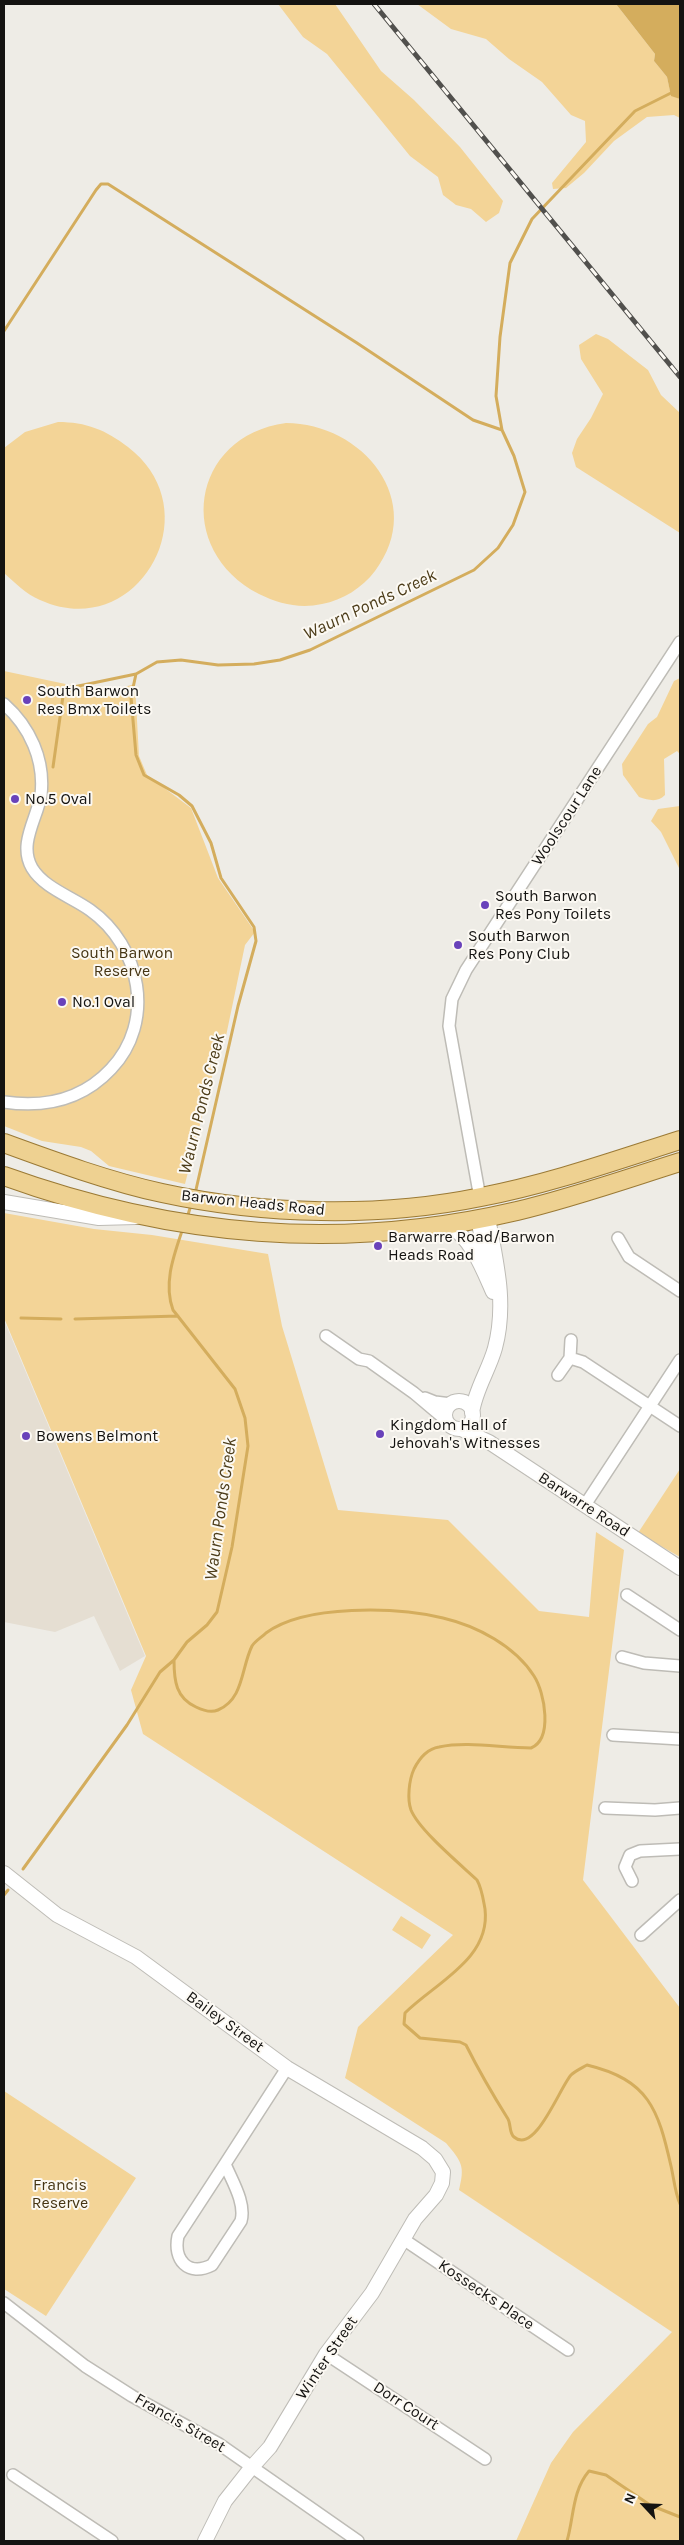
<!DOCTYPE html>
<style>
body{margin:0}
#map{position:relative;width:684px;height:2545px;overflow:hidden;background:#eeece6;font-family:Karla,sans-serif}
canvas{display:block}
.frame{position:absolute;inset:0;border:5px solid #141311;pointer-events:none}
.north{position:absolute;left:619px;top:2480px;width:50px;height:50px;-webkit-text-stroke:4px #fcf9f3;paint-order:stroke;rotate:295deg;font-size:14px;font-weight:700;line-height:20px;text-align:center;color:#141311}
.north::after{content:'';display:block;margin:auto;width:18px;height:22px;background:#141311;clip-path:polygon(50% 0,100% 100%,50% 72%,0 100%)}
</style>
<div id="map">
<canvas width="684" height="2545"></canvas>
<div class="frame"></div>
<div class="north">N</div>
</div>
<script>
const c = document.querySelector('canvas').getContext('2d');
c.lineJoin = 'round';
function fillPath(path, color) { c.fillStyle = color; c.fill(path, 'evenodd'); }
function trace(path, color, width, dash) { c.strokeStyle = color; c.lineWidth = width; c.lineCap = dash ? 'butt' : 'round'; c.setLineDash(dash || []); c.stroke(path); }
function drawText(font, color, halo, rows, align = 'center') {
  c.font = font + ' Karla,sans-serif'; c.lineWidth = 4; c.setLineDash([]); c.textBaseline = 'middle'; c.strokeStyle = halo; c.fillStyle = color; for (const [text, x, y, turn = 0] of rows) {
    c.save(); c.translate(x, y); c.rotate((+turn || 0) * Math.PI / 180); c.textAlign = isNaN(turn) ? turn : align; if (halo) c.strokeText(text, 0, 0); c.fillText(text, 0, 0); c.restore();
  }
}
fillPath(new Path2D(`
 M4,1320L145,1656L120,1671L94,1616L55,1632L4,1622Z`), '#e5ded2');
fillPath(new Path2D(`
 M278,4H335L381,71L414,100L460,147L503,201L499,213L486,222L471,209L456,205L443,195L438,177L410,156L327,54L303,37Z
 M417,4H616L655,54L654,61L667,77L671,95L680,99V118L674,115L647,117L614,141L584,173L566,188L553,189L552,183L586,142L585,121L571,115L542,82L509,59L486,39L451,29Z
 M596,334L608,339L648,370L661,395L680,413V533L576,467L572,453L577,439L591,418L603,394L581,359L579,345Z
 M58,422C86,422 106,430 128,447C213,512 137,644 40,600C26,594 15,583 4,573V448L25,432Z
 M286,423C362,423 428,501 375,571C362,588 343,600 322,604C300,609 279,604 259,594C174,550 190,436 286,423Z
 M4,671L94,690L113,698L119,696L120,688L135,684L139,756L147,775L191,808L218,878L255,932L245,945L226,1036L217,1057L185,1184L109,1166L91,1151L81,1147L42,1141L4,1126Z
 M680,678V754L677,751L664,759L665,795C657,803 649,800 639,797L623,775L622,764L648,724L657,717L674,681Z
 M680,806V870L661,832L651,821L658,809Z
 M4,1213L94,1229L152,1235L268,1254L282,1326L338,1510L448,1520L539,1611L589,1617L596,1532L624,1550L583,1880L680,2008V2541H516L551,2463L573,2432L672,2332L459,2190C465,2166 462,2162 446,2143L345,2078L358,2027L453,1935L143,1734L131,1690L146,1656L4,1318Z
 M680,1469V1557L638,1533Z
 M401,1916L431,1935L422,1949L392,1930Z
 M4,2091L136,2178L46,2316L4,2289Z`), '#f3d497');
fillPath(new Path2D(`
 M616,4H680V99L671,96L667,77L654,61L655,54Z`), '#d4ad5d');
trace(new Path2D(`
 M4,331L96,190L101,184H108L357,343L473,420L502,430
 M53,767L64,689L136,674
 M195,1194L238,1006L256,941L254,927L221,878L211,843L192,806L179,795L144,775L136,755L131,697L136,674L157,662L181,660L218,665L254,664L280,660L310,650L474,570L498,548L513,525L525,492L514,456L502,430L496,396L500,337L510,263L532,219L635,111L673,92
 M187,1218L191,1205
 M183,1228C174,1255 163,1283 173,1310L235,1389L245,1418L248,1446L232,1547L217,1612L207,1625L187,1642L174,1660C174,1681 176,1698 196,1707C202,1710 211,1713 218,1710C244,1699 241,1668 252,1646C255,1641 262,1637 266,1633C305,1604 397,1607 443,1618C477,1626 515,1646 534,1676C545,1693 553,1739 531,1748C501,1748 468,1741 439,1747C427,1749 419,1759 414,1769C409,1780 407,1799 411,1810C419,1830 460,1864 477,1880C482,1889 483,1898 485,1909C491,1959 435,1983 405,2013L404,2024L420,2038L460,2042L466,2045C479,2071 493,2095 508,2119C511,2124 509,2133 514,2137C535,2155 560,2087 571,2075C575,2071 582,2068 587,2065C649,2080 658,2109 671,2166C674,2179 675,2193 680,2204
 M21,1318L61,1319
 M75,1319L178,1316
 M23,1869L127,1725L160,1672L174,1660
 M4,1895L8,1890
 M567,2541C574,2517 572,2491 589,2471L606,2475L650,2505L680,2517`), '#d4ad5d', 3);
const minor = new Path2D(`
 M4,704C30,727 45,760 41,795C37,819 18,844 32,868C44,888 72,897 90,910C141,946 156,1022 111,1069C82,1100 45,1108 4,1102
 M480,1198L449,1026L452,999L466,970L680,642
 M618,1238L629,1257L680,1291
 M326,1336L359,1359L369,1361L414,1393L446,1420
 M570,1358L583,1362L680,1426
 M558,1375L570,1358L571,1340
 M425,1398L435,1402L451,1404
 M585,1505L680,1360
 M627,1595L680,1630
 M622,1657L644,1663L680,1666
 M613,1735L680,1739
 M605,1808L655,1810L680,1808
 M632,1881L625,1867L630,1855L640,1851L680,1849
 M641,1935L680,1900
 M225,2164L178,2236C173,2260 188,2277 212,2265L241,2221C246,2203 232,2181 225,2164L287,2068
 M403,2239L568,2350
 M4,2303L85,2366L132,2396L219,2444L358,2541
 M326,2354L485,2459
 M13,2475L112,2541`);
const tertiary = new Path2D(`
 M4,1202L99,1218L136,1217
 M478,1219L488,1267
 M449,1225C472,1240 482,1267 493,1292
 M445 1415a14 14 0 1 1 28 0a14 14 0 1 1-28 0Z
 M472,1413C475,1390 489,1370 495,1348C507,1303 496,1262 488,1218
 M461,1429L489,1442L680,1568
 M4,1873L57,1915L136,1957L287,2068L422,2148L435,2159L443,2172L442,2183L436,2195L415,2219L372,2293L326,2354L270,2447L251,2468L225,2501L205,2541`);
const primary = new Path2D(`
 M4,1143C53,1161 111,1182 162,1193C263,1215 379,1218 481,1197C549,1184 614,1161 680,1140
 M4,1176C173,1237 342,1252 517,1211C572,1198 626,1179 680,1162`);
trace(minor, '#bebcb6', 14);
trace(tertiary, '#bebcb6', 16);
trace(primary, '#9b7a35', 20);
trace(minor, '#fff', 11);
trace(tertiary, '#fff', 14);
trace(primary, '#eed191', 18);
const rail = new Path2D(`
 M374,4L680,377`);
trace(rail, '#51504d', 5);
trace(rail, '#fcf9f3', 3, [9]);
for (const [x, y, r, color] of [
 [27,700,5,"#6942ba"],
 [15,799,5,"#6942ba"],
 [485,905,5,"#6942ba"],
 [458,945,5,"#6942ba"],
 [62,1002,5,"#6942ba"],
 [378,1246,5,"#6942ba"],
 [380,1434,5,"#6942ba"],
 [26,1436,5,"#6942ba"]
]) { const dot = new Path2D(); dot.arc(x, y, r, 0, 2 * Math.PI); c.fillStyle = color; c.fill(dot); trace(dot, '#fcf9f3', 2); }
drawText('16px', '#141311', '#fcf9f3', [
 ["South Barwon",37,691],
 ["Res Bmx Toilets",37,709],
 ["No.5 Oval",25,799],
 ["South Barwon",495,896],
 ["Res Pony Toilets",495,914],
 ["South Barwon",468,936],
 ["Res Pony Club",468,954],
 ["No.1 Oval",72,1002],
 ["Barwarre Road/Barwon",388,1237],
 ["Heads Road",388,1255],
 ["Kingdom Hall of",390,1425],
 ["Jehovah's Witnesses",390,1443],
 ["Bowens Belmont",36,1436]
], 'left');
drawText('16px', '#141311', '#fcf9f3', [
 ["Woolscour Lane",567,816,-57],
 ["Barwon Heads Road",253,1203,6],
 ["Barwarre Road",584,1505,33],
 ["Bailey Street",225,2022,36],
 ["Kossecks Place",486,2295,34],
 ["Winter Street",327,2358,-56],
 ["Dorr Court",406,2406,33],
 ["Francis Street",180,2423,30]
]);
drawText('16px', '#463513', '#fcf9f3', [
 ["South Barwon",122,953],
 ["Reserve",122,971],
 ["Francis",60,2185],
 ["Reserve",60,2203]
]);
drawText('italic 18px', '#4d3d1a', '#fcf9f3', [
 ["Waurn Ponds Creek",370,605,-25],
 ["Waurn Ponds Creek",202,1104,-76],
 ["Waurn Ponds Creek",221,1509,-82]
]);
</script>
